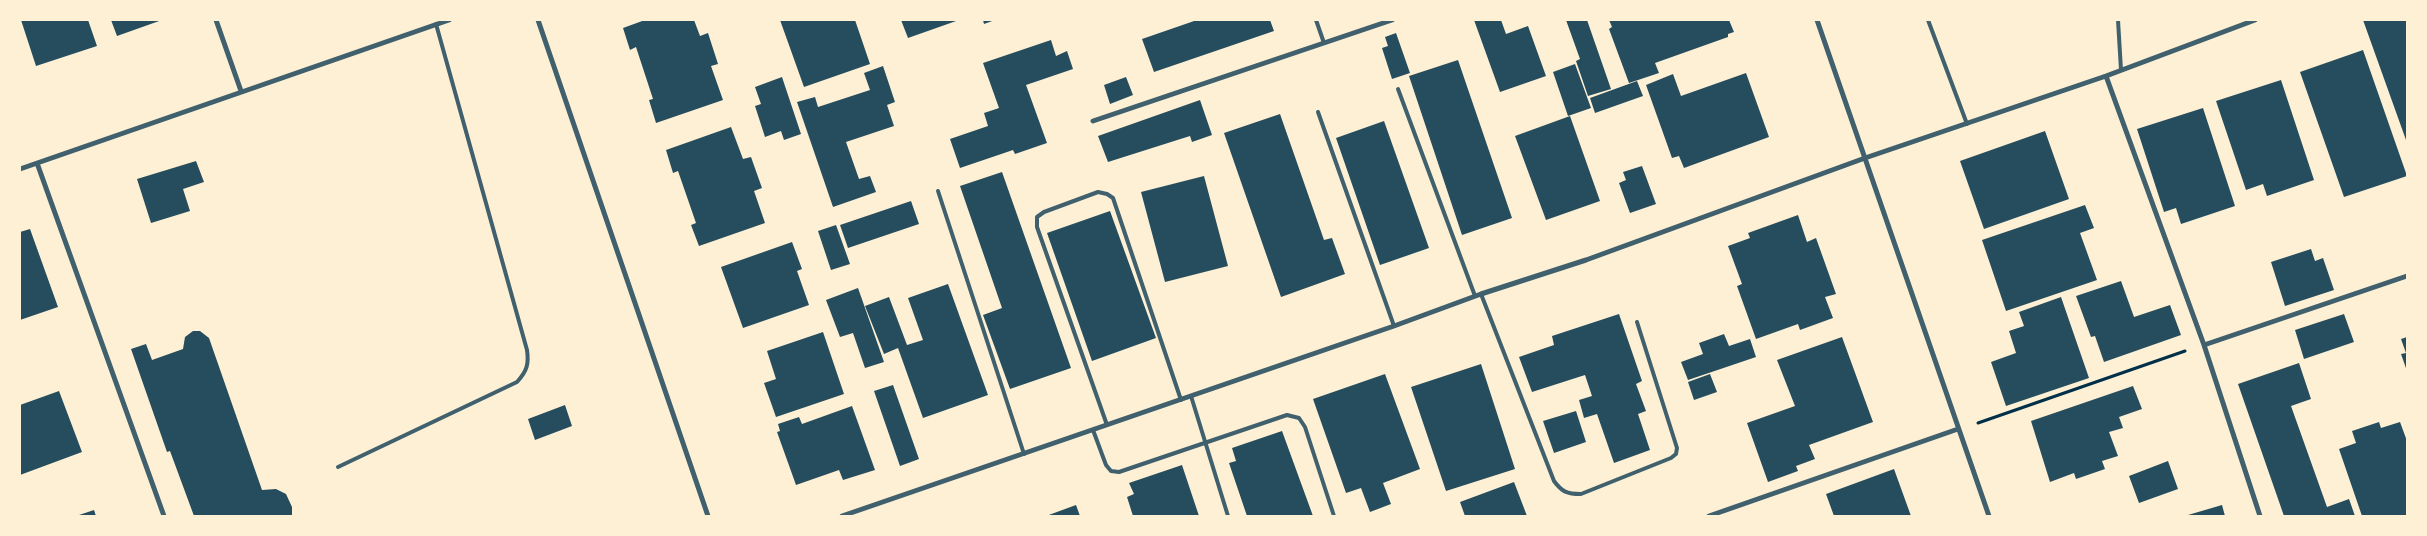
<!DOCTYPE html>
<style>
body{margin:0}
#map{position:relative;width:2427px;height:536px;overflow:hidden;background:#fdf0d5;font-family:"IBM Plex Serif",serif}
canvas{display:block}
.frame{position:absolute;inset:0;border:21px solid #fdf0d5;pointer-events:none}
</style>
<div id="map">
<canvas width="2427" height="536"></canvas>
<div class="frame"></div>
</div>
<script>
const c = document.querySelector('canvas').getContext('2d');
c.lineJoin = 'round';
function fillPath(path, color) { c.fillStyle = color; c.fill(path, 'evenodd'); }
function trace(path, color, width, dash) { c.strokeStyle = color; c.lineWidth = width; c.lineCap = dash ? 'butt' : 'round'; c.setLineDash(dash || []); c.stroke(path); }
fillPath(new Path2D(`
 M21,20H88L97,46L36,66Z
 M111,20H162L117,36Z
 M645,20H694L700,36L708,33L718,64L711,66L723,100L656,123L649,100L653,99L636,47L630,50L623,28Z
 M780,20H855L870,64L804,87Z
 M901,20H959L908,38Z
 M983,20H995L984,24Z
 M1197,20H1270L1274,31L1154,72L1142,39Z
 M1474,20H1501L1506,34L1528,26L1546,76L1500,92Z
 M1566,20H1587L1611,89L1588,96L1576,61L1580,59Z
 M1609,20H1729L1734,32L1728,34V37L1655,63L1659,73L1629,83L1609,29L1612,27Z
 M2363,20H2407V140H2406Z
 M1396,33L1410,73L1392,79L1382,48L1388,46L1385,37Z
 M1051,40L1056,56L1067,51L1073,69L1026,85L1047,143L1015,154L1013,150L960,168L950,139L988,126L984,113L999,108L983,63Z
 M2363,50L2407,176L2344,197L2300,72Z
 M1458,60L1512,218L1462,235L1409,76Z
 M1575,64L1591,108L1568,116L1553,72Z
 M883,66L895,102L887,105L894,126L846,142L859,179L870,176L876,192L833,207L797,102L815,97L818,107L870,90L864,73Z
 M1746,73L1769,137L1684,168L1679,156L1672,158L1646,85L1673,74L1681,96Z
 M782,77L801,134L784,140L781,131L765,137L755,106L761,104L755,87Z
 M1126,77L1133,95L1110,104L1104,85Z
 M2281,80L2314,180L2267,196L2263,184L2246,190L2216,101Z
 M1637,81L1643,96L1595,113L1590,98Z
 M1200,100L1212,135L1192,142L1190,136L1108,162L1098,136Z
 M2203,108L2235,206L2181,224L2176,208L2164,212L2137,129Z
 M1280,114L1324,240L1332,238L1345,274L1281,297L1224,133Z
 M1570,116L1600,201L1546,220L1515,136Z
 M1384,121L1429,248L1380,265L1336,138Z
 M731,127L743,159L751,157L762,188L754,191L765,223L699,246L691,225L696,223L678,171L673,173L666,150Z
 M2045,131L2069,199L1984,229L1960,161Z
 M196,161L204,182L183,189L190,211L151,223L137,179Z
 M1642,166L1656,204L1630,213L1619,183L1626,180L1623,172Z
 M1002,172L1071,368L1010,389L983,315L1002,308L960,186Z
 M1204,176L1228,266L1165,282L1141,192Z
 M911,201L919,224L848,248L840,225Z
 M2085,205L2094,228L2080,233L2097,280L2006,311L1982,240Z
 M1110,211L1156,338L1092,361L1047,233Z
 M1798,215L1807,242L1816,238L1836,294L1825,297L1833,318L1800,330L1798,324L1756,339L1737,286L1742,284L1728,246L1750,238L1748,233Z
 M836,225L850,264L831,270L818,231Z
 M30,229L58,307L20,320V232Z
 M792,242L802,269L797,271L809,305L743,328L721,267Z
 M2311,249L2315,261L2323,258L2334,290L2285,306L2271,262Z
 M2121,281L2134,317L2170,305L2181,335L2104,362L2095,336L2091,337L2076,296Z
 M948,284L988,395L923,418L898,348L884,354L865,306L889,297L907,345L923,340L908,298Z
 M858,288L884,362L865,368L853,333L840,337L826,300Z
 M2061,297L2089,378L2006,406L1991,362L2016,353L2009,331L2024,326L2019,312Z
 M1619,314L1642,381L1636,384L1646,411L1638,414L1650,450L1614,463L1597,414L1584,418L1579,400L1592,396L1585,375L1532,392L1519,357L1554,345L1552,336Z
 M2344,314L2354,342L2304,359L2295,330Z
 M193,331H200L209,338L262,490L276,489L286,494L292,507V516H194L170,451L167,452L131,349L146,344L152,360L183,349L185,337Z
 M823,332L844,394L776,417L764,383L776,379L767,351Z
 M1724,334L1729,346L1750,339L1756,357L1688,380L1681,362L1703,354L1699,343Z
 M1842,337L1873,422L1809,445L1815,459L1796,466L1798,471L1768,482L1747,423L1795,406L1777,360Z
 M2407,337V371L2401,354L2406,353L2401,339Z
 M2299,363L2311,399L2291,406L2327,507L2349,499L2355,516H2284L2238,384Z
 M1481,364L1515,469L1446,491L1411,387Z
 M1385,374L1420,469L1383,483L1391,504L1370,512L1361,488L1346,493L1313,399Z
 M1710,374L1717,392L1694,400L1688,382Z
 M893,385L919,459L900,466L874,391Z
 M2133,386L2142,409L2119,417L2123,428L2109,432L2118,456L2102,461L2105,469L2076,479L2074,473L2050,482L2031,421Z
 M59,391L82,452L20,475V405Z
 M565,405L572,426L535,440L528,419Z
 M852,406L875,470L843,480L839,470L796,485L777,432L780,431L778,424L799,417L802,424Z
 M1576,411L1586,442L1554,453L1543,421Z
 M2379,422L2381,428L2400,422L2407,441V516H2362L2339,449L2356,443L2352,431Z
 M1282,431L1313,516H1247L1229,463L1236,461L1232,448Z
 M2168,461L2178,489L2139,503L2129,476Z
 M1182,465L1199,516H1133L1127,497L1134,494L1129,483Z
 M1894,469L1911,516H1834L1826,494Z
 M1514,482L1527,516H1465L1460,502Z
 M1076,505L1080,516H1046Z
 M2222,505L2225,516H2188V515Z
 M94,510L96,516H76Z`), '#264d5e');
trace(new Path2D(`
 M1978,423L2185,351`), '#003049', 3);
trace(new Path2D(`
 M1316,20L1324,43
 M1928,20L1967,124
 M2118,20L2121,70
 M1398,89L1475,296
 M1318,112L1394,326
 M938,191L1024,454
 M1481,294L1554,481C1562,492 1567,494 1581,494L1671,458L1676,454L1677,448L1637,322
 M1191,396L1228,516
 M1107,425L1037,227V217L1044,212L1098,192L1107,194L1113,198L1181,400
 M1093,430L1106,465L1111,471L1119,472L1287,415L1299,418L1305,427L1334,516
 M338,467L517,382C527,371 529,364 527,350L436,24`), '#3f606c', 4);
trace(new Path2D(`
 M216,20L241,91
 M538,20L708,516
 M1817,20L1989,516
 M2106,76L2204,345L2260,516
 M1093,121L1392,20
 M37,163L164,516
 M20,169L449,20
 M2204,345L2407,276
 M842,516L1394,326L1481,294L1586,260L1865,158L2106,76L2255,20
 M1709,516L1958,429`), '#3f606c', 5);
</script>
